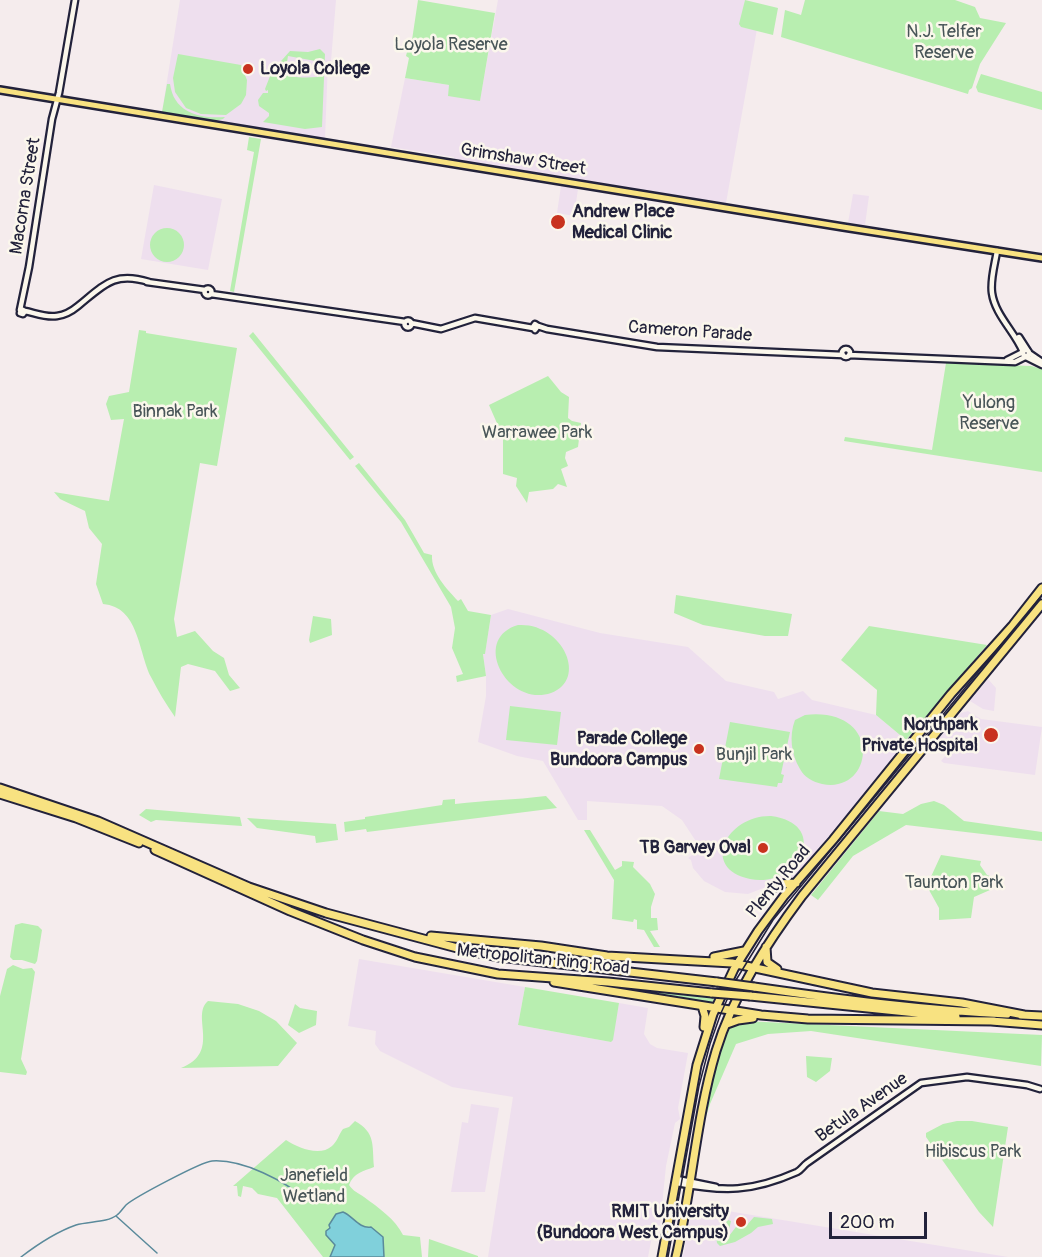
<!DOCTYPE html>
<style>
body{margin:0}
#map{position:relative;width:1042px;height:1257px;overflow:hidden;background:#f5eced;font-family:Pangolin,sans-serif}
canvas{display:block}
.scale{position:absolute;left:829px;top:1212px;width:98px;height:27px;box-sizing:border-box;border:3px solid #22223b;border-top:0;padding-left:8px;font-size:18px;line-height:21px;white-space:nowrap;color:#22223b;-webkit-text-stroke:4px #fbf7ec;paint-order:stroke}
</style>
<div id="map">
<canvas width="1042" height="1257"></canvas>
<div class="scale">200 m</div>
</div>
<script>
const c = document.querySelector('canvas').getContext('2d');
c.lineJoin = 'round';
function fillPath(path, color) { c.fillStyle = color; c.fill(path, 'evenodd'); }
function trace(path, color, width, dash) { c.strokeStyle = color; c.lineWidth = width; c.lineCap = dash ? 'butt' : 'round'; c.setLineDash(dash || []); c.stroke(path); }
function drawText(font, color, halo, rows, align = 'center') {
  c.font = font + ' Pangolin,sans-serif'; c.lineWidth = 5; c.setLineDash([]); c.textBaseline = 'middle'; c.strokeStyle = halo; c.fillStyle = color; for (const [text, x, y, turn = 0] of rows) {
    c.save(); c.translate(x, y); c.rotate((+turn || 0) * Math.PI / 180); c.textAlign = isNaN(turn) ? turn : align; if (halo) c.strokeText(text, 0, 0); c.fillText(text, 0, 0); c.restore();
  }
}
fillPath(new Path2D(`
 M180,0H336L331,61H328L325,139L162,112Z
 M498,0H745L740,25L741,27L757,29L726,203L469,162L454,159V157L391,147L405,78L449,85L480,100Z
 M154,185L222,199L208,270L141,259Z
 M561,186L578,189L574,216L557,213Z
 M853,194L869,196L865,225L848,223Z
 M508,609L600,633L688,647L726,681L774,692L778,699L803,691L812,700L876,715L906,740L852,809L791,880L779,882L748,894L725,892L704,881L693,868L691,860L688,858L701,849L682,820L662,806L587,801V820H578L543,761L517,756L478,742L486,696V676L483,654L485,653L491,615Z
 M988,679L996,688L994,711L983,709L970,701Z
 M968,711L981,719L1042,727L1035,775L944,763L941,761L947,754L935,743L961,713Z
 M359,959L525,987L518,1025L611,1042L619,1003L648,1008L644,1034L650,1044L657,1048L688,1053L678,1108L680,1119L675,1123L666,1166L660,1225L653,1231L648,1257H488L513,1097L452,1087L380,1051L375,1044L376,1031L348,1026Z
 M471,1104L499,1108L485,1192H451L462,1122L468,1123Z
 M691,1205L1008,1257H681L684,1253Z`), '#eedfee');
fillPath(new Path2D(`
 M418,0L495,13L480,101L448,96L449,85L405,78L409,58L406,56L407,52L410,51V42L412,40Z
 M745,0L778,8L773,35L741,27L739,24Z
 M805,0H955L975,7L980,18L1006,23L980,64L972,88L969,90L968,94L781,37L785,10L801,15Z
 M320,49L325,54L322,127L305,129L263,122L269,116V113L259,106L258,100L263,93H268V90L266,91L265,89L272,71L279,76L277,77L279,80L284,78L276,71C290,78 303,78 318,77L321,62L288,56L285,74L274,69L290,51L308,52Z
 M178,54L241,65L247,80L246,95L241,104L226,115L201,114L186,108L175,92L173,78Z
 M981,74L1042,92V110L978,92L976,87Z
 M167,84H170C174,113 200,119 225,117L223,119L214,121L162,112Z
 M249,137L261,139L234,292L230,291L254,152L247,150Z
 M150 245a17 17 0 1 1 34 0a17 17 0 1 1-34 0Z
 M139,330L146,331V333L237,348L217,466L200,463L174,619L177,637L195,631L213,651L224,658L229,675L240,688L230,691L215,671L188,664L181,667L175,717C166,704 158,691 151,677C138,651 139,607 103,604L96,584L102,544L89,528L85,511L60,499L54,492L109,501L124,419L111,420L106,404L109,396L129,392Z
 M253,332L354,457L350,460L249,336Z
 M946,363L1031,366L1042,369V472L844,441L845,437L932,450Z
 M548,376L561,392L569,397L568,418L572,421L581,423L578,447L566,452L565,458L568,466L561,469L567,487L558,484L553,489L529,492L527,503L516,486L517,478L503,474V437L489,405Z
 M359,463L405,520L424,553L432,555C431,573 447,589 458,601L461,599L468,611L491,615L485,654H483L486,676L457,682L456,676L463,674L452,648L455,628L451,607L401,522L355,466Z
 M676,595L792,614L788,636H765L703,625L674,613Z
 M313,616L331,619L332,635L310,643L309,640Z
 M518,625C562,622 589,679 551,693C508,708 470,639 518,625Z
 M869,626L987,645L906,740L876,715L877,690L841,660Z
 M510,706L561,712L557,745L506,740Z
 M805,715C884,706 875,795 822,784C813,782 804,777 800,769C791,754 789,736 795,720Z
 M730,722L790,732L781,774L784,775L782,783H778L777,787L719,779Z
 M546,796L557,808L367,832L366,829L345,832L344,822L365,819V817L442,805L443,800L455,799V804C487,800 514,800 546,796Z
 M934,801L944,805L964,821L1042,832V841L906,825L853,856L818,900L811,895L879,811L903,814L921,804Z
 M146,809L240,817L242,826L156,820L151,822L139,815Z
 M771,816C832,824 798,889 750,879C699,868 727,815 771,816Z
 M247,818L336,824L338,840L316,843L315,836L257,828Z
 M584,830H590L615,870L622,866V861L634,862L633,867L650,884L655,894L651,907V918H657L658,930L650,931L660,947H654L644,930L637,929V920L634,919L633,922L612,919L614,880Z
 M941,855L981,861L980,865L987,875L990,876V890L974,897L971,918L939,920V908L929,890V881Z
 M22,923L38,926L42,930L37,961L35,964L22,960H13L10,957L15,925Z
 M13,965L23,969L32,968L35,972L21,1059L27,1072L26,1075L0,1072V996L7,969Z
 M607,986L715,996L711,1006L607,989Z
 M525,987L619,1003L613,1040L611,1042L518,1025Z
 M208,1001L238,1004L259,1011L276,1021L297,1043L278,1066L181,1068C222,1052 190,1016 208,1001Z
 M295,1004L300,1008L317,1011L316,1025L299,1033L288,1025Z
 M743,1021L1042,1035L1041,1066L811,1031L768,1034L736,1044L710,1104L704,1123H703L714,1073L729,1027Z
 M806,1056L832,1058L830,1071L816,1082L807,1077Z
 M355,1121C376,1133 372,1145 374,1167C364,1171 353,1173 349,1185C353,1191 358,1193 364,1197C379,1208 395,1219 403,1235L420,1237L422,1257H323L277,1198L258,1194L252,1188L243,1186L241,1197L238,1196L237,1186H233L286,1140C298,1148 320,1157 332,1146C337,1142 339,1134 343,1129L349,1127Z
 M957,1121H972L1008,1127L993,1227L979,1212L926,1137V1133L943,1124Z
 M754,1217L772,1219L773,1224L758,1227L751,1233L735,1242L720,1246L717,1243L716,1234L728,1220L731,1221L728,1234L729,1236L739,1223L743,1226L747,1225Z
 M429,1239L478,1256V1257H428Z`), '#b8eeb0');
const water = new Path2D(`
 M343,1212C353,1216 359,1229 371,1227L383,1237L384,1257H330L335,1245L326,1235V1231L330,1228L329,1225L336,1214Z`);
fillPath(water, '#80d0db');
trace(water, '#5a8a9b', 1.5);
trace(new Path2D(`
 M116,1216L157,1253
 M21,1257C38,1244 56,1232 76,1225C88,1221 107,1223 117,1215C120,1213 123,1208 126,1205C135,1197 201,1162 212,1161C243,1159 285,1181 308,1201`), '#5a8a9b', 1.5);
const secondary = new Path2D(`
 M997,251C995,264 990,280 992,293C995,315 1015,332 1023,352
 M147,282L205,290
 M204.5 292a3.5 3.5 0 1 1 7 0a3.5 3.5 0 1 1-7 0Z
 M211,294L405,322
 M21,309L25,311L23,314L20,313Z
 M20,310L29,267L52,119L59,93L75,0
 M25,311C35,313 46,318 57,316C65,315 72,311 78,306C104,285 114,271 149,282
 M404.5 324a3.5 3.5 0 1 1 7 0a3.5 3.5 0 1 1-7 0Z
 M411,323L441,329L475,318L533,328
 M535,324L538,326L535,330L533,327Z
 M538,326L547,329L657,347L843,355
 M1019,337L1028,351
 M842 353a4 4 0 1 1 8 0a4 4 0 1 1-8 0Z
 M1023 353a3 3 0 1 1 6 0a3 3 0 1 1-6 0Z
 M1029,353L1042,362
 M849,355L1015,362L1025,357
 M1026,357L1042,365
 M1007,360L1023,352
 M677,1179L716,1187
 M677,1183C724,1192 752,1192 797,1172C801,1170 803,1166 807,1163L921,1083L967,1077L1027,1085L1040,1089`);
const primary = new Path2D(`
 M0,90L843,227L1042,258`);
const highway = new Path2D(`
 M0,788L98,821L249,887L326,913L461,949L499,957L717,982
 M0,794L76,818L139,843
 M155,850L290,911L363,940L415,957L498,974L608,982L712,993
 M774,888L779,884L796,883
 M431,936L541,946L607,956L732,963L872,993L962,1003L1024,1015
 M766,947L767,962L777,969
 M714,957L744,951
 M554,982L761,1015L808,1019L994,1021
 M754,987C838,999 922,1010 1007,1014
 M750,996L956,1017
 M702,1006L705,1016L704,1027
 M1021,1015L1042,1016
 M991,1021L1042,1025
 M727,1024L738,1020L753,1018
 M662,1257L697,1065L713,1014L734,969L758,931L784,896L833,840L951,694L1013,625L1042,588
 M676,1257C692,1189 696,1118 716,1051C733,995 767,943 802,896L1042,604`);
trace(secondary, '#22223b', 9);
trace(primary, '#22223b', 10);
trace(highway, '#22223b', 11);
trace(secondary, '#fbf7ec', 4.5);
trace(primary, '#f8e281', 5);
trace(highway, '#f8e281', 7);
trace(new Path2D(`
 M668,1257L699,1086L710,1044L721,1013L736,980L773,920L1042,595`), '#22223b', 1.5);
const highwayBridge = new Path2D(`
 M717,982L754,987
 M712,993L750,996`);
trace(highwayBridge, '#22223b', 11, []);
trace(highwayBridge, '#f8e281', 7);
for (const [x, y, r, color] of [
 [248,69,6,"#c8321e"],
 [558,222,8,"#c8321e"],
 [991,735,8,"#c8321e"],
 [699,749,6,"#c8321e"],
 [763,848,6,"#c8321e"],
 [741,1222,6,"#c8321e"]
]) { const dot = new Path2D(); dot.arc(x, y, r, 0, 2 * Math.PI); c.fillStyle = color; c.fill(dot); trace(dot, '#fbf7ec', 2); }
drawText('18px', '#485558', '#fbf7ec', [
 ["N.J. Telfer",944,32],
 ["Reserve",944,53],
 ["Loyola Reserve",451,45],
 ["Yulong",989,403],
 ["Reserve",989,424],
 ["Binnak Park",175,412],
 ["Warrawee Park",537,433],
 ["Bunjil Park",754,755],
 ["Taunton Park",954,883],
 ["Hibiscus Park",973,1152],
 ["Janefield",314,1176],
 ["Wetland",314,1197]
]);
drawText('bold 18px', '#22223b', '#fbf7ec', [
 ["Loyola College",260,69,"left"],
 ["Andrew Place",572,212,"left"],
 ["Medical Clinic",572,233,"left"],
 ["Northpark",978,725],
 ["Private Hospital",978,746],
 ["Parade College",687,739],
 ["Bundoora Campus",687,760],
 ["TB Garvey Oval",751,848],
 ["RMIT University",729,1212],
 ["(Bundoora West Campus)",729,1233]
], 'right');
drawText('18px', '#22223b', '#fbf7ec', [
 ["Grimshaw Street",523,160,9],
 ["Macorna Street",26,196,-81],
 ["Cameron Parade",690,332,4],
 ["Plenty Road",779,882,-50],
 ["Metropolitan Ring Road",543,960,6],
 ["Betula Avenue",862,1108,-35]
]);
</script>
